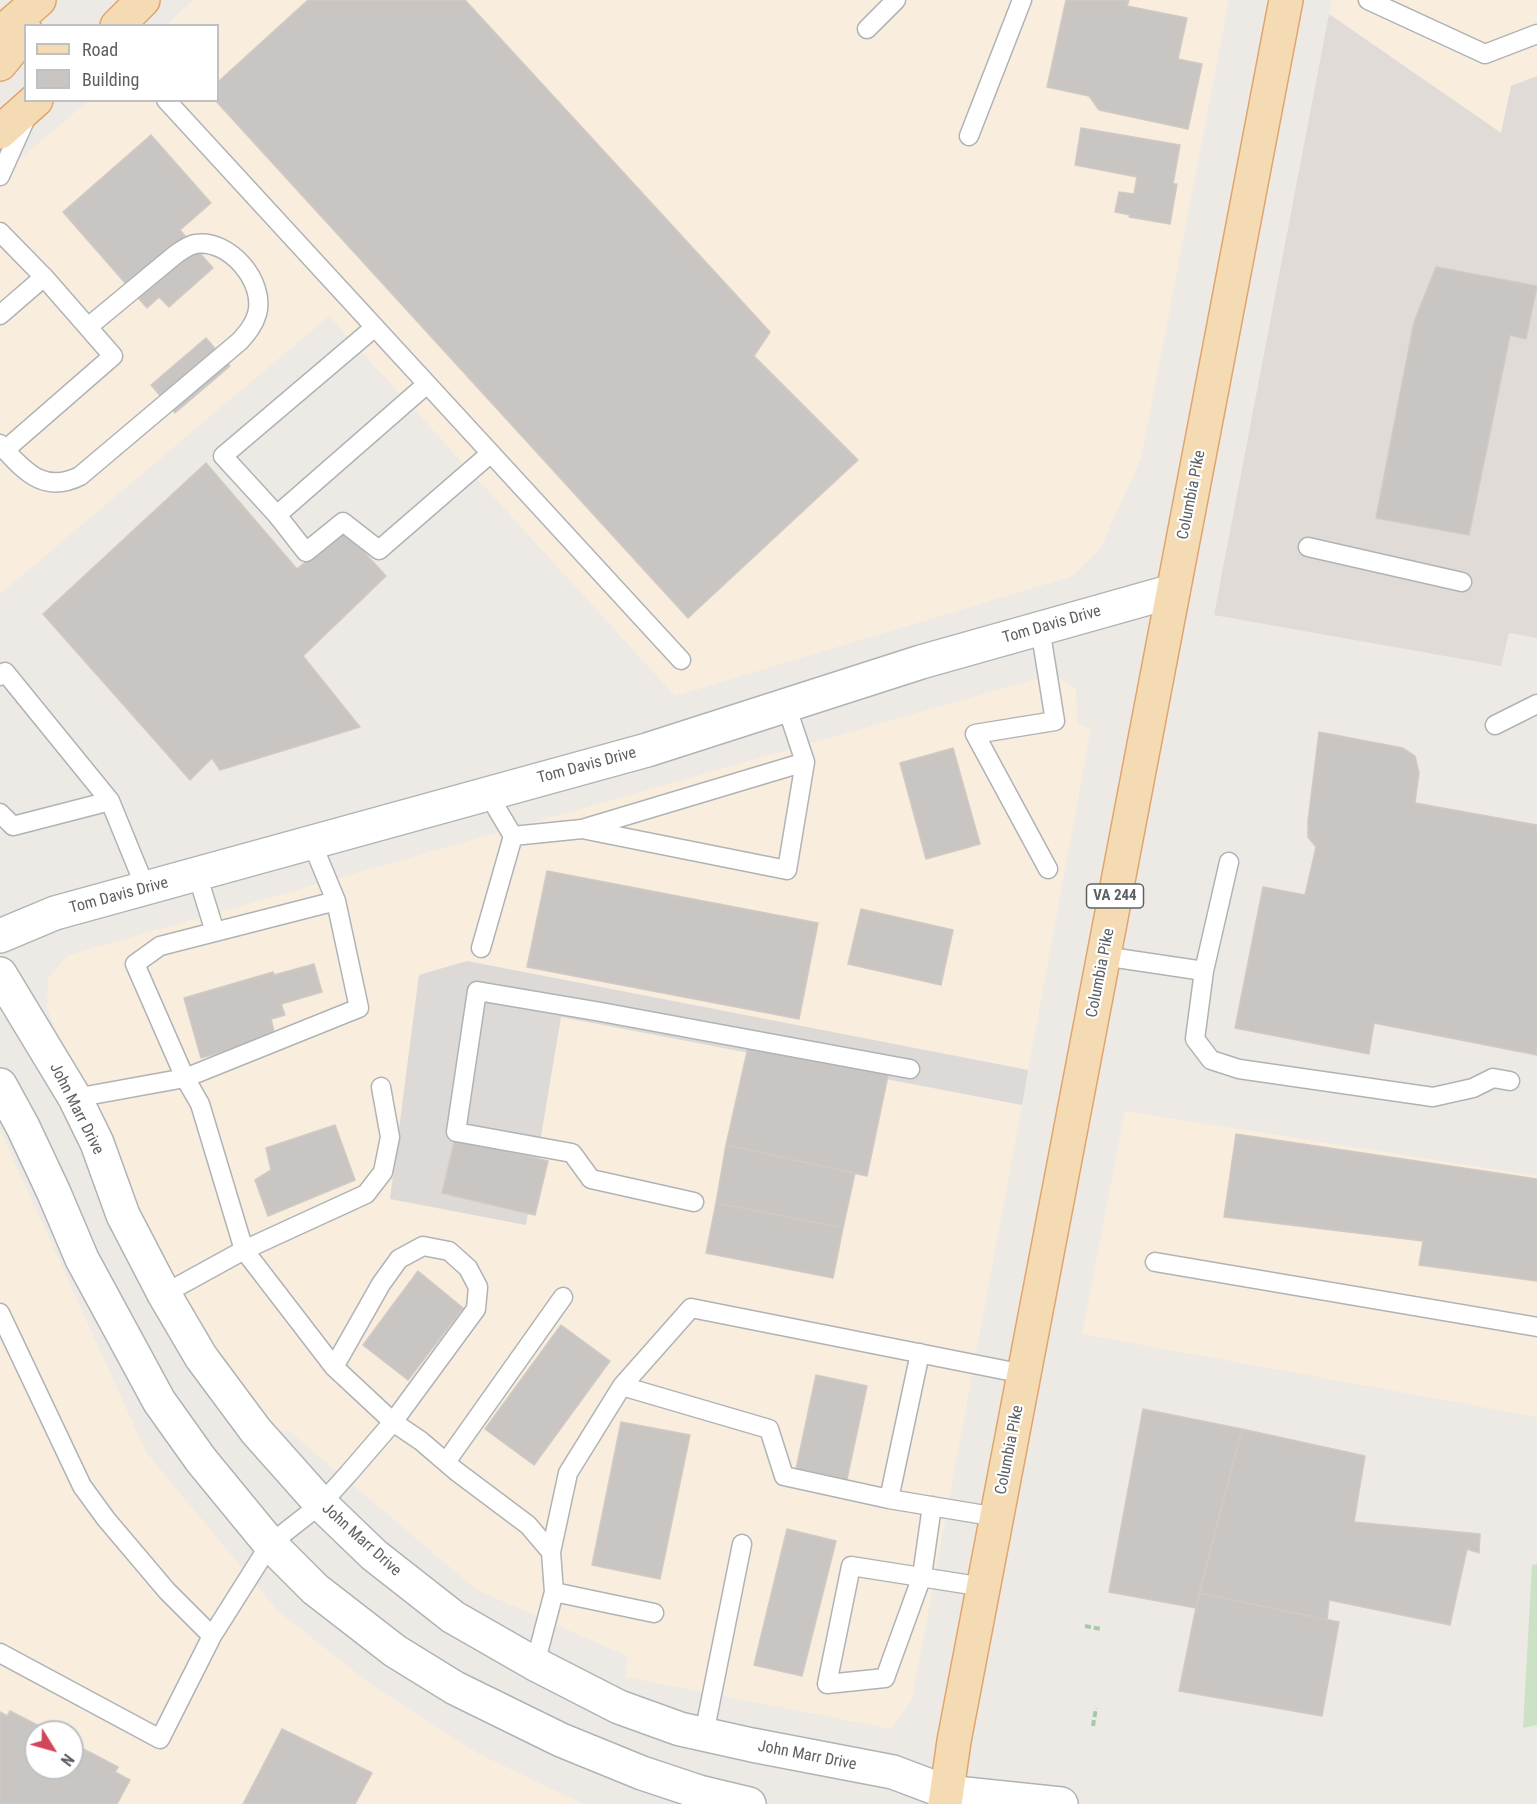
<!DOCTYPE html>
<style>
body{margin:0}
#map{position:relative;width:1537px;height:1804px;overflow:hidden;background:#edeae5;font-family:"Roboto Condensed",sans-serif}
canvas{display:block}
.legend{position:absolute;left:24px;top:24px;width:195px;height:78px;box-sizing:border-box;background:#fff;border:2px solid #bec0c1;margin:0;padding:8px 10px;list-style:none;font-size:18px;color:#5d6163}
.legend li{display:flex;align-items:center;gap:12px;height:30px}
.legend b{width:30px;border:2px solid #bec0c1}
.north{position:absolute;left:24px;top:1720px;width:60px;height:60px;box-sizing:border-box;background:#fff;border:2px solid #bec0c1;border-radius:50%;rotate:127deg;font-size:16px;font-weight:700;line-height:24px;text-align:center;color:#5d6163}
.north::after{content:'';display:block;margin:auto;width:21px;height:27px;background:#d3455a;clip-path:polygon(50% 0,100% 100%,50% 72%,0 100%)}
</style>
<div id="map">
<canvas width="1537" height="1804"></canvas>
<ul class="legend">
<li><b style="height:8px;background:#f5dbb3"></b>Road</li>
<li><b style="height:16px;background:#c9c5c2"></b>Building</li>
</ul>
<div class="north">N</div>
</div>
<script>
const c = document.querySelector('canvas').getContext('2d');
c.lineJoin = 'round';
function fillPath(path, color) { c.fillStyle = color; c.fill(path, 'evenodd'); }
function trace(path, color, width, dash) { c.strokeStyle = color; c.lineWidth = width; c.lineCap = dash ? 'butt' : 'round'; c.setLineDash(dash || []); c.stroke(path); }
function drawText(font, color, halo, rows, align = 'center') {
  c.font = font + ' "Roboto Condensed",sans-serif'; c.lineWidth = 4.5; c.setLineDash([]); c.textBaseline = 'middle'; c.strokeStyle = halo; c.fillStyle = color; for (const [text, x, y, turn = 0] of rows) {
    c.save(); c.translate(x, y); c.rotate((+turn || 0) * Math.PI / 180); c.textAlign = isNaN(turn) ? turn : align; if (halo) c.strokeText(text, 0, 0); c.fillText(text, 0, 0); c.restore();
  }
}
fillPath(new Path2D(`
 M193,0H1229L1141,459L1100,549L1073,576L675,696L329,316L0,594V176L88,101L218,100V26L167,25Z
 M1332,0H1537V76L1511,86L1502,133L1329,14Z
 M1053,674L1076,689L1077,724L1091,729L1028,1070L467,961L419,975L390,1198L526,1225L561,1017L1022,1105L912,1700L891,1729L626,1677L627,1656L477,1590L289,1431L266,1429L174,1295L47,1009L48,978L69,955Z
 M1125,1111L1537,1176V1417L1082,1334Z
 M0,1130L146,1452L278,1611L369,1683L479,1754L583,1804H0ZM36,1732H72V1768H36Z`), '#f9edde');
fillPath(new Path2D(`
 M467,961L1028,1070L1022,1105L561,1017L526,1225L390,1199L419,975Z`), '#dcd9d7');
fillPath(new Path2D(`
 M1329,14L1501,133L1511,86L1537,76V638L1509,633L1501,666L1214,615Z`), '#e0dbd6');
fillPath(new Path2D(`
 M1537,1564V1725L1523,1728L1532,1565Z`), '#cbe2c5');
const building = new Path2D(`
 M308,0H465L770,332L754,356L858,460L688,618L215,100H218V82Z
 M1066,0H1129L1127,6L1187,18L1178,59L1202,64L1188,129L1099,110L1089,96L1047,87Z
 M1081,128L1180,145L1173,184H1177L1170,224L1129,217L1130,215L1115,212L1119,192L1134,194L1137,177L1075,165Z
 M151,135L211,203L180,230L213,268L169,307L159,297L147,308L63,212Z
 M1436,267L1537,286L1526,339L1510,335L1469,535L1376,518L1414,322Z
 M206,338L230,366L175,413L151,385Z
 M206,463L297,569L344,530L386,576L303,656L360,727L220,770L212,758L190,780L43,614Z
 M1319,732L1403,748L1415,756L1419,773L1415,803L1537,825V1055L1374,1023L1369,1054L1235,1028L1263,887L1305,895L1316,847L1308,837V821Z
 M953,748L980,844L926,859L900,763Z
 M547,871L818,923L799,1019L527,967Z
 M861,909L953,930L941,985L848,964Z
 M314,964L322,992L281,1004L285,1015L271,1019L275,1036L201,1058L184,998L273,972L274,975Z
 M749,1043L889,1071L867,1176L726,1145Z
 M335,1125L355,1180L268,1216L255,1180L271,1170L266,1148Z
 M1236,1134L1537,1179V1281L1419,1265L1423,1241L1224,1217Z
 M455,1139L548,1161L535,1215L442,1193Z
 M726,1145L855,1173L843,1228L716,1203Z
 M716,1203L843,1228L833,1278L706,1253Z
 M418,1271L463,1308L408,1380L363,1345Z
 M561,1325L610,1361L534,1465L485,1429Z
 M816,1375L867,1386L847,1479L796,1469Z
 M1143,1409L1242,1429L1196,1608L1109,1592Z
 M621,1422L690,1435L660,1579L592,1565Z
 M1242,1429L1365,1456L1354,1522L1480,1534L1479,1553L1467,1549L1450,1625L1329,1600L1327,1620L1199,1593Z
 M787,1529L836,1541L802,1676L754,1665Z
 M1199,1593L1339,1622L1322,1716L1179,1691Z
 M10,1711L51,1732H36V1768H72V1743L118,1767L115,1772L130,1780L117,1804H0V1712L7,1716Z
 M282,1729L372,1773L355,1804H243Z`);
fillPath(building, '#c9c5c2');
trace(building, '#d1cac4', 1.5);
const service = new Path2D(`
 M1368,0L1485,54L1537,34
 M867,29L896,0
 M166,100L681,660
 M969,136L1022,0
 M0,176L26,118
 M0,232L44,277
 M0,315L44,277L113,356L5,450L0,444
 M375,327L223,456L277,515L427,384
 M5,450C27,474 46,493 80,476L240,341C247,333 254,325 257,314C266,282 229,238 195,244C187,246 182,250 175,255L88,327
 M277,515L306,552L343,522L379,550L491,453
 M1308,547L1462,582
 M1040,628L1055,721L975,734L1048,869
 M0,676L5,672L110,801L146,889
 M1495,725L1537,704
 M488,794L513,836
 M0,813L13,826L110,801
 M585,828L805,762
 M312,843L336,901L160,946L135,964L185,1078L200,1104L244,1250L334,1367L393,1422L421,1441L456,1471L528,1525L551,1552L554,1592L535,1664
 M1229,862L1204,971L1195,1039L1211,1060L1239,1069L1433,1097L1473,1088L1493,1078L1510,1081
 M197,874L215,932
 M481,948L513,836L582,829L787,870L805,762L786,705
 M1103,956L1204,971
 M75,1098L185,1078L359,1008L336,901
 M694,1202L591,1179L572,1153L456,1132L477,991L601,1012L910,1069
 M1155,1262L1537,1327
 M164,1294L244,1250L366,1194L383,1172L390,1137L381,1087
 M0,1313L82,1486L106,1519L167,1591L212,1636L160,1739L0,1653
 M446,1462L563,1297
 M889,1499L920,1353
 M932,1506L922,1576L885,1678L827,1684L851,1566L984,1587
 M997,1517L889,1499L784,1476L769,1429L622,1386L691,1308L1024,1374
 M551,1552L568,1473L622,1386
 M554,1592L654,1613
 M212,1636L270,1544L321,1504L349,1473L393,1422L476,1309L478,1287L468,1268L449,1251L423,1246L399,1259L381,1284L334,1367
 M704,1734L742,1544`);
const minor = new Path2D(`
 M0,936L55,913L647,750L921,662L1173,591
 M946,1792L1061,1804`);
const tertiary = new Path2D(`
 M0,974L75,1098L97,1143L123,1215L164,1294L201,1357L256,1431L321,1504L374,1555L453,1617L535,1664L619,1707L680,1729L752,1745L893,1772L946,1792
 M0,1085L23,1127L54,1193L82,1259L159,1401L201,1460L270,1544L315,1589L395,1651L455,1688L561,1740L642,1773L699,1792L749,1804`);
const primary = new Path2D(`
 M117,26L143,0
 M0,34L39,0
 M0,64L26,32
 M0,132L36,100
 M945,1804L954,1741L1286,0`);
trace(service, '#b0b3b5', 21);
trace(minor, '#b0b3b5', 36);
trace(tertiary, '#b0b3b5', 36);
trace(primary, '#dfa56c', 36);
trace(new Path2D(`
 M1085,1626L1101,1629
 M1093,1726L1096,1708`), '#a4c9a5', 4, [6, 3]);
trace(service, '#fff', 18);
trace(minor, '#fff', 33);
trace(tertiary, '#fff', 33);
trace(primary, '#f5dbb3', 33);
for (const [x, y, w] of [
 [1115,896,57]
]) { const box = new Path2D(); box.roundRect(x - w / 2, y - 12, w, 24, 4.5); c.fillStyle = '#fff'; c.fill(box); trace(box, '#5d6163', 1.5); }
drawText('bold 15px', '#5d6163', null, [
 ["VA 244",1115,896]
]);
drawText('16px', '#5d6163', '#fff', [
 ["Columbia Pike",1192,495,-79],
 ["Tom Davis Drive",1052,625,-16],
 ["Tom Davis Drive",587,766,-15],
 ["Tom Davis Drive",119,896,-15],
 ["Columbia Pike",1101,973,-79],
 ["John Marr Drive",76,1109,63],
 ["Columbia Pike",1010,1450,-79],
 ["John Marr Drive",361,1540,42],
 ["John Marr Drive",807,1756,11]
]);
</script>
